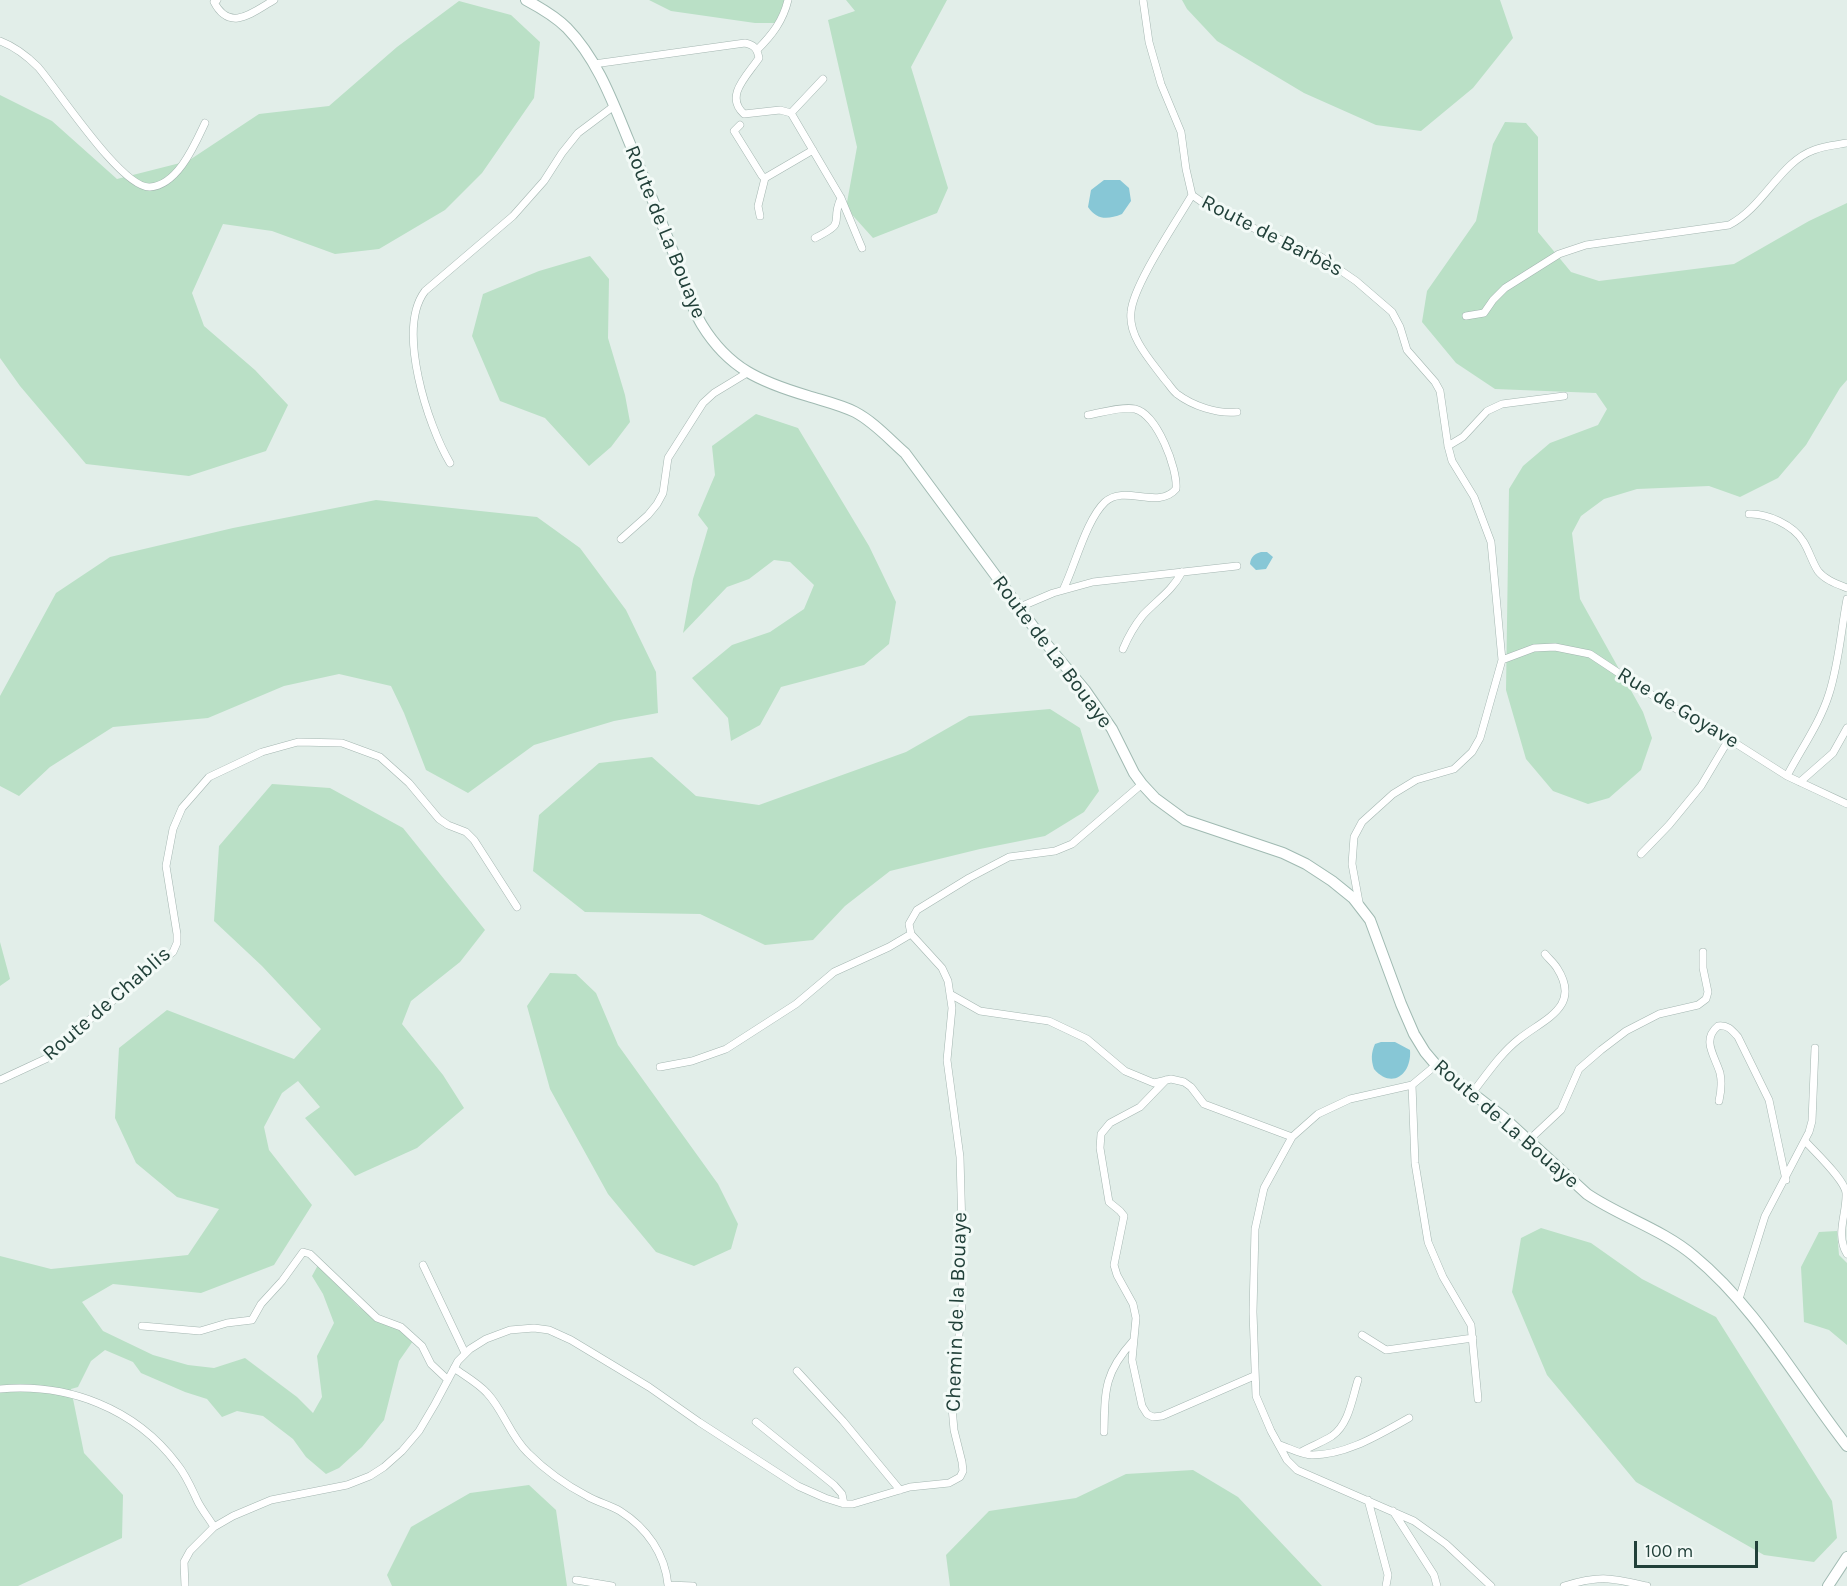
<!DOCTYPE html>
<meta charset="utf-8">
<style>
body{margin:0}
#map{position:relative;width:1847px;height:1586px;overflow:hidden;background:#e2eee9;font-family:Karla,sans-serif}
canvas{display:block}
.scale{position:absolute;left:1634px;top:1541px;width:124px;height:27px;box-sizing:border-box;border:3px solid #214039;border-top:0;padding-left:8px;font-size:18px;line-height:21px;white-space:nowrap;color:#214039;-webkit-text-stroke:4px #f3faf7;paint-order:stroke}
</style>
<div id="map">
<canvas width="1847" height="1586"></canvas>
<div class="scale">100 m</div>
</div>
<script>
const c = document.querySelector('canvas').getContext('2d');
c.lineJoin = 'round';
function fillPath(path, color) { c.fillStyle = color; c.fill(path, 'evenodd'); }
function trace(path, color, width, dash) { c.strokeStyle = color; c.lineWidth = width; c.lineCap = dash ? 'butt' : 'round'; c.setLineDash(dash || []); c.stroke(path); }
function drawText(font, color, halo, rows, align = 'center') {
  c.font = font + ' Karla,sans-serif'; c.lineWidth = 6; c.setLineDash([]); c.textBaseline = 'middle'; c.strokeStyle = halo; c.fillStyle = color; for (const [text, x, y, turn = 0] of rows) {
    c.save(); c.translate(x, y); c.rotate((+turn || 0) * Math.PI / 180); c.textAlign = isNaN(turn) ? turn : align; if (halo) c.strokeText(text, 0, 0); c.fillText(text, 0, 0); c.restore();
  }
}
fillPath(new Path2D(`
 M649,0H785L778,23H755L671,11Z
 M846,0H947L911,67L948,188L937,213L873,238L846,208L857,147L828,20L855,11Z
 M1182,0H1500L1513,38L1473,88L1421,131L1376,125L1304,93L1217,41L1187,9Z
 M459,1L511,15L540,42L534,98L482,173L445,210L379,249L335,254L272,231L223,224L192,293L204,326L255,370L288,405L266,451L189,476L86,464L20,386L0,358V95L52,121L117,179L188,161L259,114L329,106L397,47Z
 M1505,122L1526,123L1538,137V232L1571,272L1599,281L1734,264L1809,221L1847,203V380L1840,388L1806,445L1778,478L1740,497L1709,486L1637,489L1604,499L1581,516L1572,533L1580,599L1643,712L1652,738L1641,770L1609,798L1588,804L1553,791L1526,759L1506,690L1509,489L1523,466L1550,443L1598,425L1607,409L1596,393L1495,389L1456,363L1422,322L1427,291L1476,221L1493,144Z
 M590,256L609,279L608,338L625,395L630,422L611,447L589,466L545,418L500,401L472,336L483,294L539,271Z
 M756,414L798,428L869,546L896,602L889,644L864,665L781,687L760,725L731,741L728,718L692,678L732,645L770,632L804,609L814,585L790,562L774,560L749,579L727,587L683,633L693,579L708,528L698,515L715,475L712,446Z
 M376,500L537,517L580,548L626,610L656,672L658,713L614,721L534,745L468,793L426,770L404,713L391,686L339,674L284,686L208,718L113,727L50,767L19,796L0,786V696L56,593L110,557L233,528Z
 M1050,709L1080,728L1099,791L1084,812L1045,836L980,849L890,871L845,906L813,940L765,945L700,914L585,912L533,871L539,815L599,763L652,757L696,796L759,805L906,752L969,716Z
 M272,784L330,788L403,828L485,930L460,962L411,1001L402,1024L443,1075L464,1108L417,1148L355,1176L305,1118L320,1107L298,1081L282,1093L264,1127L269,1150L312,1205L274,1265L201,1293L113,1284L82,1302L103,1331L153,1355L188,1365L214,1368L245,1358L297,1397L313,1413L322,1397L317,1356L334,1323L323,1294L312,1276L318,1265L358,1306L376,1320L399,1329L413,1341L399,1361L384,1420L362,1447L339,1468L326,1474L306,1457L293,1439L263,1416L237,1411L222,1417L207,1399L185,1392L141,1373L133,1362L105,1350L91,1361L78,1387L71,1389L84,1453L123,1495L122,1538L18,1586H0V1256L51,1269L188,1255L219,1209L177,1197L136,1163L115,1118L119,1048L167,1010L294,1059L321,1029L262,966L214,921L219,846Z
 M0,942L10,979L0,986Z
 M550,973L576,974L596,993L618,1045L718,1184L738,1224L731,1249L694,1266L656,1252L608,1194L550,1089L527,1006Z
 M1541,1228L1591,1243L1642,1279L1716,1317L1832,1501L1837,1538L1814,1562L1764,1555L1636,1482L1547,1375L1512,1292L1521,1238Z
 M1837,1231L1839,1255L1847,1263V1345L1829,1330L1804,1322L1801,1267L1819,1232Z
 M1193,1470L1238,1497L1322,1586H950L946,1555L989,1511L1076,1498L1126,1474Z
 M529,1485L556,1510L567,1586H392L387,1575L411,1527L470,1493Z`), '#bae0c6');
fillPath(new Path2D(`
 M1104,180H1120L1129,188L1131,201L1122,214C1107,220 1097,220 1088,207L1091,190Z
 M1261,552H1267L1273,557L1266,569L1256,570L1250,564C1251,556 1255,554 1261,552Z
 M1381,1042H1395L1410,1050C1412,1074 1392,1090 1374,1069C1371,1060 1371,1053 1375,1044Z`), '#87c7d6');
const minor = new Path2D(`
 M217,0L214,2C230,33 253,12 274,0
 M1143,0L1149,42L1161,84L1181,132L1186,169L1192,195L1216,212L1321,257L1356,281L1392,312L1400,327L1407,350L1435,382L1440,391L1448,446L1452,461L1474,497L1491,542L1502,660L1480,738L1472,752L1454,769L1416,780L1393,794L1362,822L1354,837L1352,864L1359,902
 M0,41C13,46 28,57 38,67C58,90 122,189 150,187C178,185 195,144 205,123
 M757,50C772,35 783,21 788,0
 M594,64L745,43C754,45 757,48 759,58C747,76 724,96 744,114L780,110L791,113L841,198L862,248
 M791,113L823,79
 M740,125L734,131L762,176L765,178L813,150
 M1192,195C1177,221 1133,285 1131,312C1128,337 1151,361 1165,380C1169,384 1172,390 1177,394C1193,406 1217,414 1237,412
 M760,216L758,206L765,178
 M815,238C849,221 829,224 841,198
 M1466,316L1484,313L1493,300L1505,288L1559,254L1586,245L1729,225C1764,207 1780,162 1814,150C1824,146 1836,145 1847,143
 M1448,446L1463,437L1487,411L1502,404L1564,396
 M450,463C428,426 396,329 425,291L513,216L544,181L562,153L578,133L614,106
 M1749,514C1767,513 1793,525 1803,541C1809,550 1812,562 1818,571C1825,580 1837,584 1847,588
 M621,539L648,515L657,504L663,493L668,458L703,403L714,393L747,373
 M1063,590C1075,566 1086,520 1105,502C1125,484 1158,510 1176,489C1178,469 1157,414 1135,409C1123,406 1100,413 1088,415
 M1020,607L1053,593L1093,582L1237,566
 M1123,649C1128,637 1135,625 1143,615C1157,600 1172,591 1182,572
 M1502,660L1534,648L1555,647L1590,654L1655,697L1721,734L1787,776L1847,804
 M1787,776C1801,749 1820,723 1829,694C1839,663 1841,630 1847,599
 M1800,782L1833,753L1847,728
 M1641,854L1669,825L1701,786L1729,739
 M950,994L980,1011L1049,1021L1087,1039L1125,1071L1154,1083L1171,1079L1184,1082L1191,1087L1204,1104L1292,1137
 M1436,1065L1412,1085L1350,1099L1318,1114L1292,1137L1264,1188L1255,1229L1253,1312L1256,1396L1271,1431L1287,1460L1297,1470L1414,1521L1446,1544L1491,1586
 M660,1067L692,1061L726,1049L796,1004L834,972L889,947L911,934
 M0,1080L54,1055L84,1024L173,952L177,943V934L166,866L173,829L182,808L209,777L262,752L298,742L342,743L380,757L409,783L439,819L448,825L466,832L474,840L517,907
 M1166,1080L1140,1107L1110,1123L1101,1134L1100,1148L1109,1202L1120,1211L1124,1216L1114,1265L1117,1275L1133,1304L1136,1318L1132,1360L1142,1406L1147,1414L1153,1417L1162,1416L1254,1376
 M1412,1085L1415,1163L1428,1242L1443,1277L1471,1325L1478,1399
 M1473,1092C1487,1074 1501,1053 1519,1039C1544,1019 1582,1007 1557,968C1554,963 1549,959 1545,954
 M1719,1101C1721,1092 1722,1082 1720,1073C1715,1056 1701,1040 1718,1026C1728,1025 1731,1029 1738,1037L1769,1100L1786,1180
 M1528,1141L1561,1110L1579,1069L1601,1050L1626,1031L1659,1014L1698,1005L1706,999L1708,992L1703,968V952
 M1805,1141C1815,1152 1845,1180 1846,1193C1847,1214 1835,1234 1847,1254
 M423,1265L465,1353
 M1739,1299L1765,1216L1809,1132L1812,1121L1815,1048
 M142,1326L200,1331L227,1323L252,1320L261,1304L282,1281L303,1252L310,1254L377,1318L401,1327L422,1346L431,1364L448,1380
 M1362,1335L1386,1350L1473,1338
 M454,1368C465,1376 478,1383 487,1393C504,1411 510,1436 528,1453C545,1470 566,1485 587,1496C597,1502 610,1505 620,1511C647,1528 665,1554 668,1585L693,1586
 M797,1371L843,1421L900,1490
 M0,1389C68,1383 135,1408 177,1464C186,1475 191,1487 197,1500C201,1509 209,1518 214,1527
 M756,1422L834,1485L842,1494L844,1504
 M1104,1432C1105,1390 1104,1373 1133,1341
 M1280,1445C1289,1448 1302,1455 1312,1455C1347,1455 1380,1434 1409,1418
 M1301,1452C1311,1446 1323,1442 1332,1436C1349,1424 1352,1399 1358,1380
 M1368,1500L1388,1575L1386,1586
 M1393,1511L1434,1575L1437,1586
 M576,1580L612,1586
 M185,1586L184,1562L190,1551L214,1527L233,1516L271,1500L347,1485L370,1476L384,1467L402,1451L419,1431L435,1404L458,1361L470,1349L486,1339L510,1330L534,1328L549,1330L571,1340L649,1387L699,1422L798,1486L825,1498L844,1504H853L910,1487L949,1483L960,1477L963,1471L962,1462L954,1430L952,1407L962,1304V1230L960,1157L947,1060L952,1008L948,981L942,968L911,934L909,924L917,910L969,878L1009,857L1055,851L1072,844L1142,784
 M1564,1586C1601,1575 1610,1578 1647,1586`);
const secondary = new Path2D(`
 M526,0C541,8 556,17 567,28C597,59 612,100 628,139C645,180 661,221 677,262C685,283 690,305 702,325C729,369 761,382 808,396C824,401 841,405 855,412C874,422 889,439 905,453L1044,641L1085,690L1112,729L1134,773L1142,784L1155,798L1185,820L1283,853L1306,864L1332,881L1353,898L1370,920L1401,1004L1414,1034L1425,1052L1436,1065L1503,1117L1587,1194C1621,1217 1662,1229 1694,1256C1757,1308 1797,1382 1847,1446
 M1828,1586L1847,1557`);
trace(minor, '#a4b6b1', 8);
trace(secondary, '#a0bab2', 12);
trace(minor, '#fff', 7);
trace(secondary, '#fff', 10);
drawText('21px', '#214039', '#f3faf7', [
 ["Route de La Bouaye",665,232,68],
 ["Route de Barbès",1272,236,27],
 ["Route de La Bouaye",1052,652,53],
 ["Rue de Goyave",1678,708,31],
 ["Route de Chablis",107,1004,-41],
 ["Route de La Bouaye",1506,1124,41],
 ["Chemin de la Bouaye",957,1312,-88]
]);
</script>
